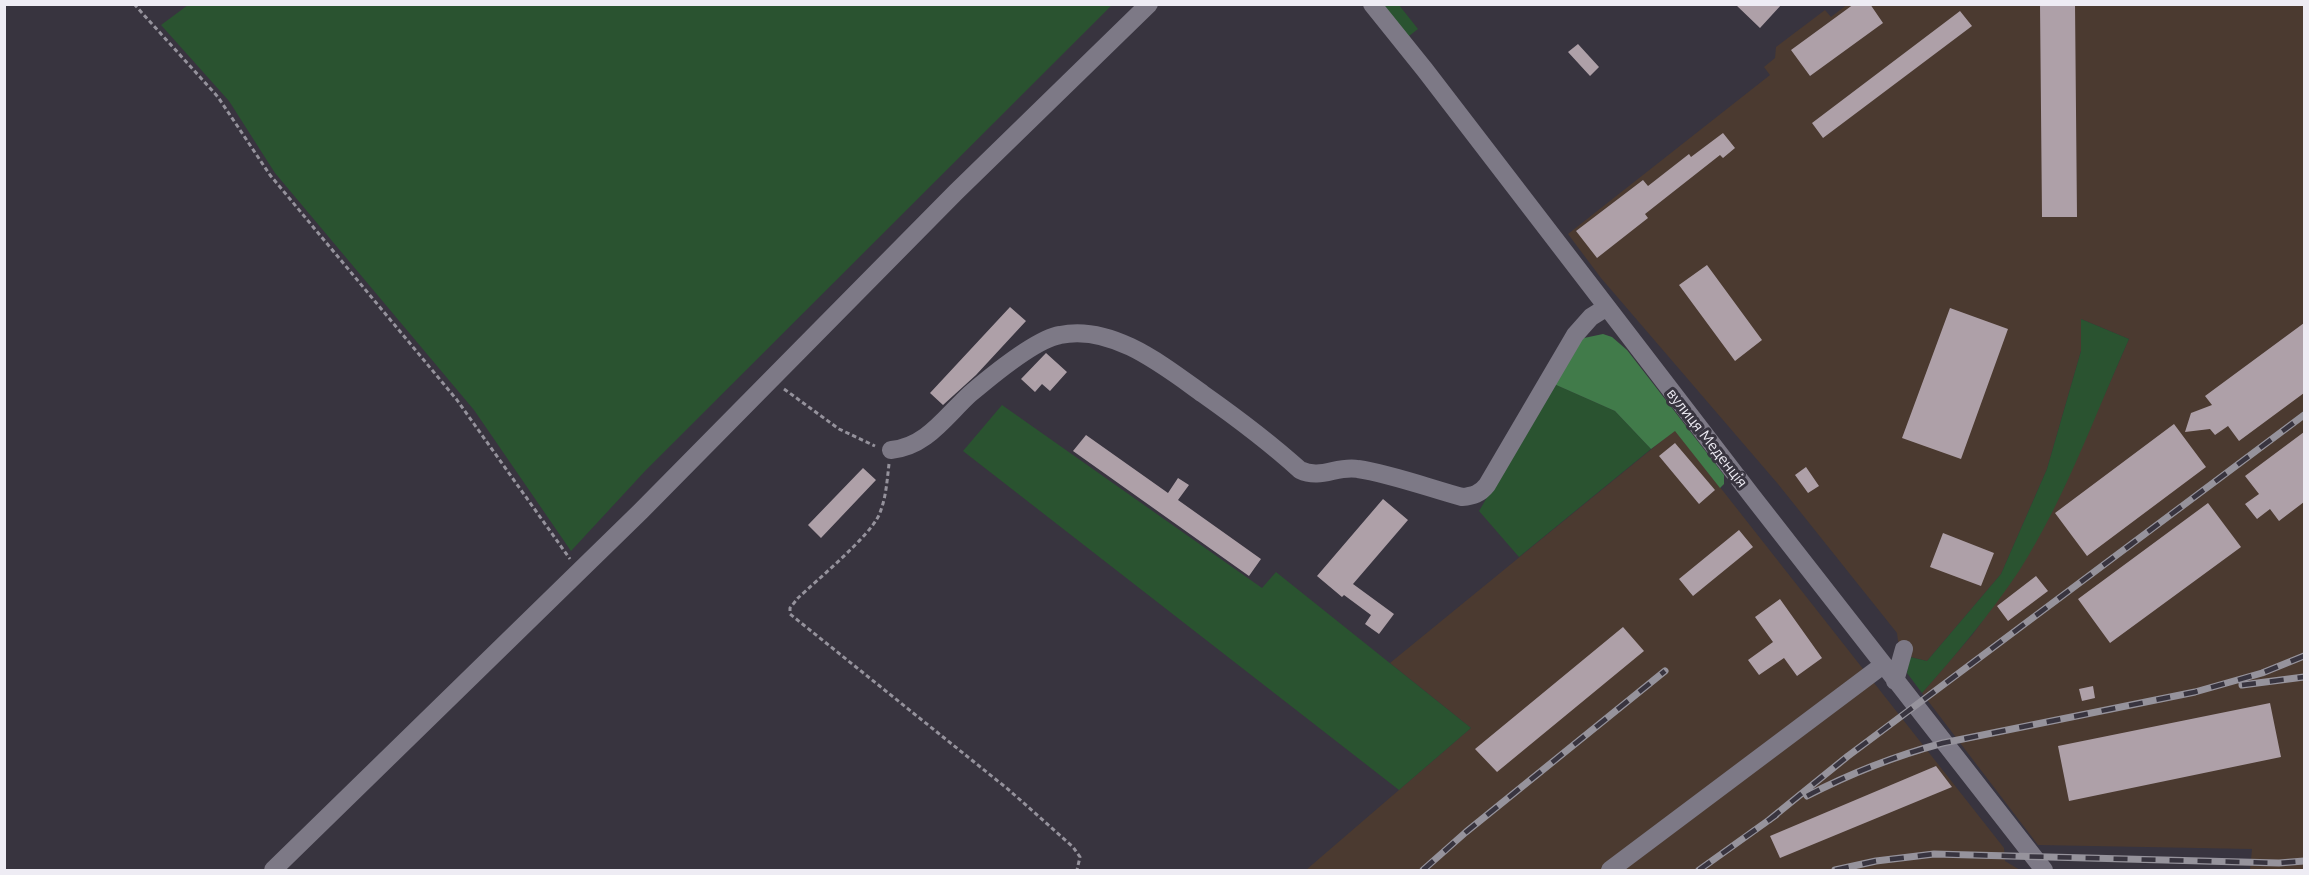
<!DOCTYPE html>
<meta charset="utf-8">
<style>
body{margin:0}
#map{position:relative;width:2309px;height:875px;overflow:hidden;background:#38343f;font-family:Ubuntu,sans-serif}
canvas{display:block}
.frame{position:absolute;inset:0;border:6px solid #eeecf4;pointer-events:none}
</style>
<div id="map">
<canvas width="2309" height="875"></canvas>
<div class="frame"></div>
</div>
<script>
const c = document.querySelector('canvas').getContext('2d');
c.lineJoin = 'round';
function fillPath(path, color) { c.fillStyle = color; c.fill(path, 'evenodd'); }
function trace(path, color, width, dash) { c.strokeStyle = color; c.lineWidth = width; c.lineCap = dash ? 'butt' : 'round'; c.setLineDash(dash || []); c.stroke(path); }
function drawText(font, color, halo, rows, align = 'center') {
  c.font = font + ' Ubuntu,sans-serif'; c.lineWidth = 6; c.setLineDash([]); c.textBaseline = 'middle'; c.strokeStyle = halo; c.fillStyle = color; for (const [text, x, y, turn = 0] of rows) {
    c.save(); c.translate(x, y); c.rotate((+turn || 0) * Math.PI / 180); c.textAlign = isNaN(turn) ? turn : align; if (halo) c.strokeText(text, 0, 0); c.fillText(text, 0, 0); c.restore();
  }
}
fillPath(new Path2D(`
 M1848,4L2304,5V870H2250L2252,849L2038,845L1922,693L1973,634L2019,570L2062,491L2129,339L2081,319V351L2047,469L2001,574L1927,661L1910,657L1898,641L1897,633L1778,484L1601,278L1568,234L1770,75L1764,67L1775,58L1776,47L1825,10L1831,17Z
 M1675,430L2004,848L2005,861L2020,870H1306L1471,728L1390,663Z`), '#4b3a30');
fillPath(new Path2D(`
 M188,5L1112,4V5L646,470L571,551L474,410L275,173L229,101L161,25Z
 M1376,5H1399L1418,29L1404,40Z
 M2081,319L2129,339C2094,417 2065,499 2019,571C1990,614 1957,654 1922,693L1907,673L1910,657L1927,661L2001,574L2047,469L2081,351Z
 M1554,384L1615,411L1651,449L1519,557L1479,511Z
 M1002,405L1262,588L1276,572L1471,728L1399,790L963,451Z`), '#2a5330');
fillPath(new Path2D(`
 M1603,334L1612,337L1627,350L1724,475V484L1720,488L1675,431L1651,449L1615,411L1554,384L1577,345L1584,338Z`), '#417b4a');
fillPath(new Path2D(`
 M1735,4H1782L1760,28Z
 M1854,4H1870L1883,23L1810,76L1791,50Z
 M2040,4H2075L2077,217H2042Z
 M1960,11L1972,26L1823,138L1812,123Z
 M1578,44L1599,67L1590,76L1568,52Z
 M1723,133L1735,148L1723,158L1720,155L1645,214L1648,218L1597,258L1576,231L1643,180L1648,186L1689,154L1691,157Z
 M1707,265L1762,340L1735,361L1679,285Z
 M1010,307L1026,321L976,375L943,405L930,393Z
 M1950,308L2008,329L1961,459L1902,438Z
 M2304,323V393L2239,441L2228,426L2215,435L2210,429L2185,432L2191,413L2212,405L2205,396Z
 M1046,353L1067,372L1050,391L1042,384L1035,392L1021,379Z
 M2174,424L2206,467L2087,556L2055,513Z
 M2304,432V502L2279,521L2270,509L2257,519L2245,504L2259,494L2245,476Z
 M1086,435L1168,493L1178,478L1189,485L1178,500L1261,559L1249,576L1073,451Z
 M1675,443L1715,490L1699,504L1659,456Z
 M1806,467L1819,486L1808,493L1795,475Z
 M863,468L876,480L821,538L808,525Z
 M1383,499L1408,520L1353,584L1394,614L1379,634L1365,624L1371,615L1344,595L1342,597L1317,576Z
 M2208,503L2241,547L2110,643L2078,599Z
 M1739,530L1753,547L1693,596L1679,579Z
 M1943,533L1994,553L1981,586L1930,567Z
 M2036,576L2048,591L2008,621L1997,606Z
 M1780,599L1822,658L1797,676L1784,658L1759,675L1748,660L1773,642L1755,617Z
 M1623,627L1644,651L1497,772L1475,749Z
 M2093,686L2095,698L2082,701L2079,689Z
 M2270,703L2281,757L2069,801L2058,746Z
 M1936,766L1952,787L1780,858L1770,836Z`), '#aea0a8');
trace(new Path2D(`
 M134,4L218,97L270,175L457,400L570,559
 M784,389L839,429L875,446
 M889,464C887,481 886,499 879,515C869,537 818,579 798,598L790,608V614L1009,790L1073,847L1080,857L1077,870`), '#95929c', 3, [4.5, 3]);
trace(new Path2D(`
 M1372,4L1425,70L1752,496L2044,870
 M891,450C926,447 945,417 970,394C990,377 1036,339 1060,335C1112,324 1164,366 1203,394C1237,418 1269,442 1300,470C1321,480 1337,465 1358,469C1391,474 1429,488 1462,497C1473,496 1480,494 1487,485L1575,335L1591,317L1607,307
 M1895,681L1904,649
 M273,870L641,511L956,192L1149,4
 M1610,870L1883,665`), '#7d7986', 18);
const rail = new Path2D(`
 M2242,685L2304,677
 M1807,796C1851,773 1895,756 1943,743L2195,692L2262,673L2304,656
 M1769,820L1848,756L2304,415
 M1423,870L1466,832L1665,671
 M1699,870L1776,815
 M1835,870L1876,861L1934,854L2279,863L2304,861`);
trace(rail, '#96939c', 7);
trace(rail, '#38343f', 4.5, [14]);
drawText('15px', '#eeecf4', '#38343f', [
 ["вулиця Меденція",1707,438,52]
]);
</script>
